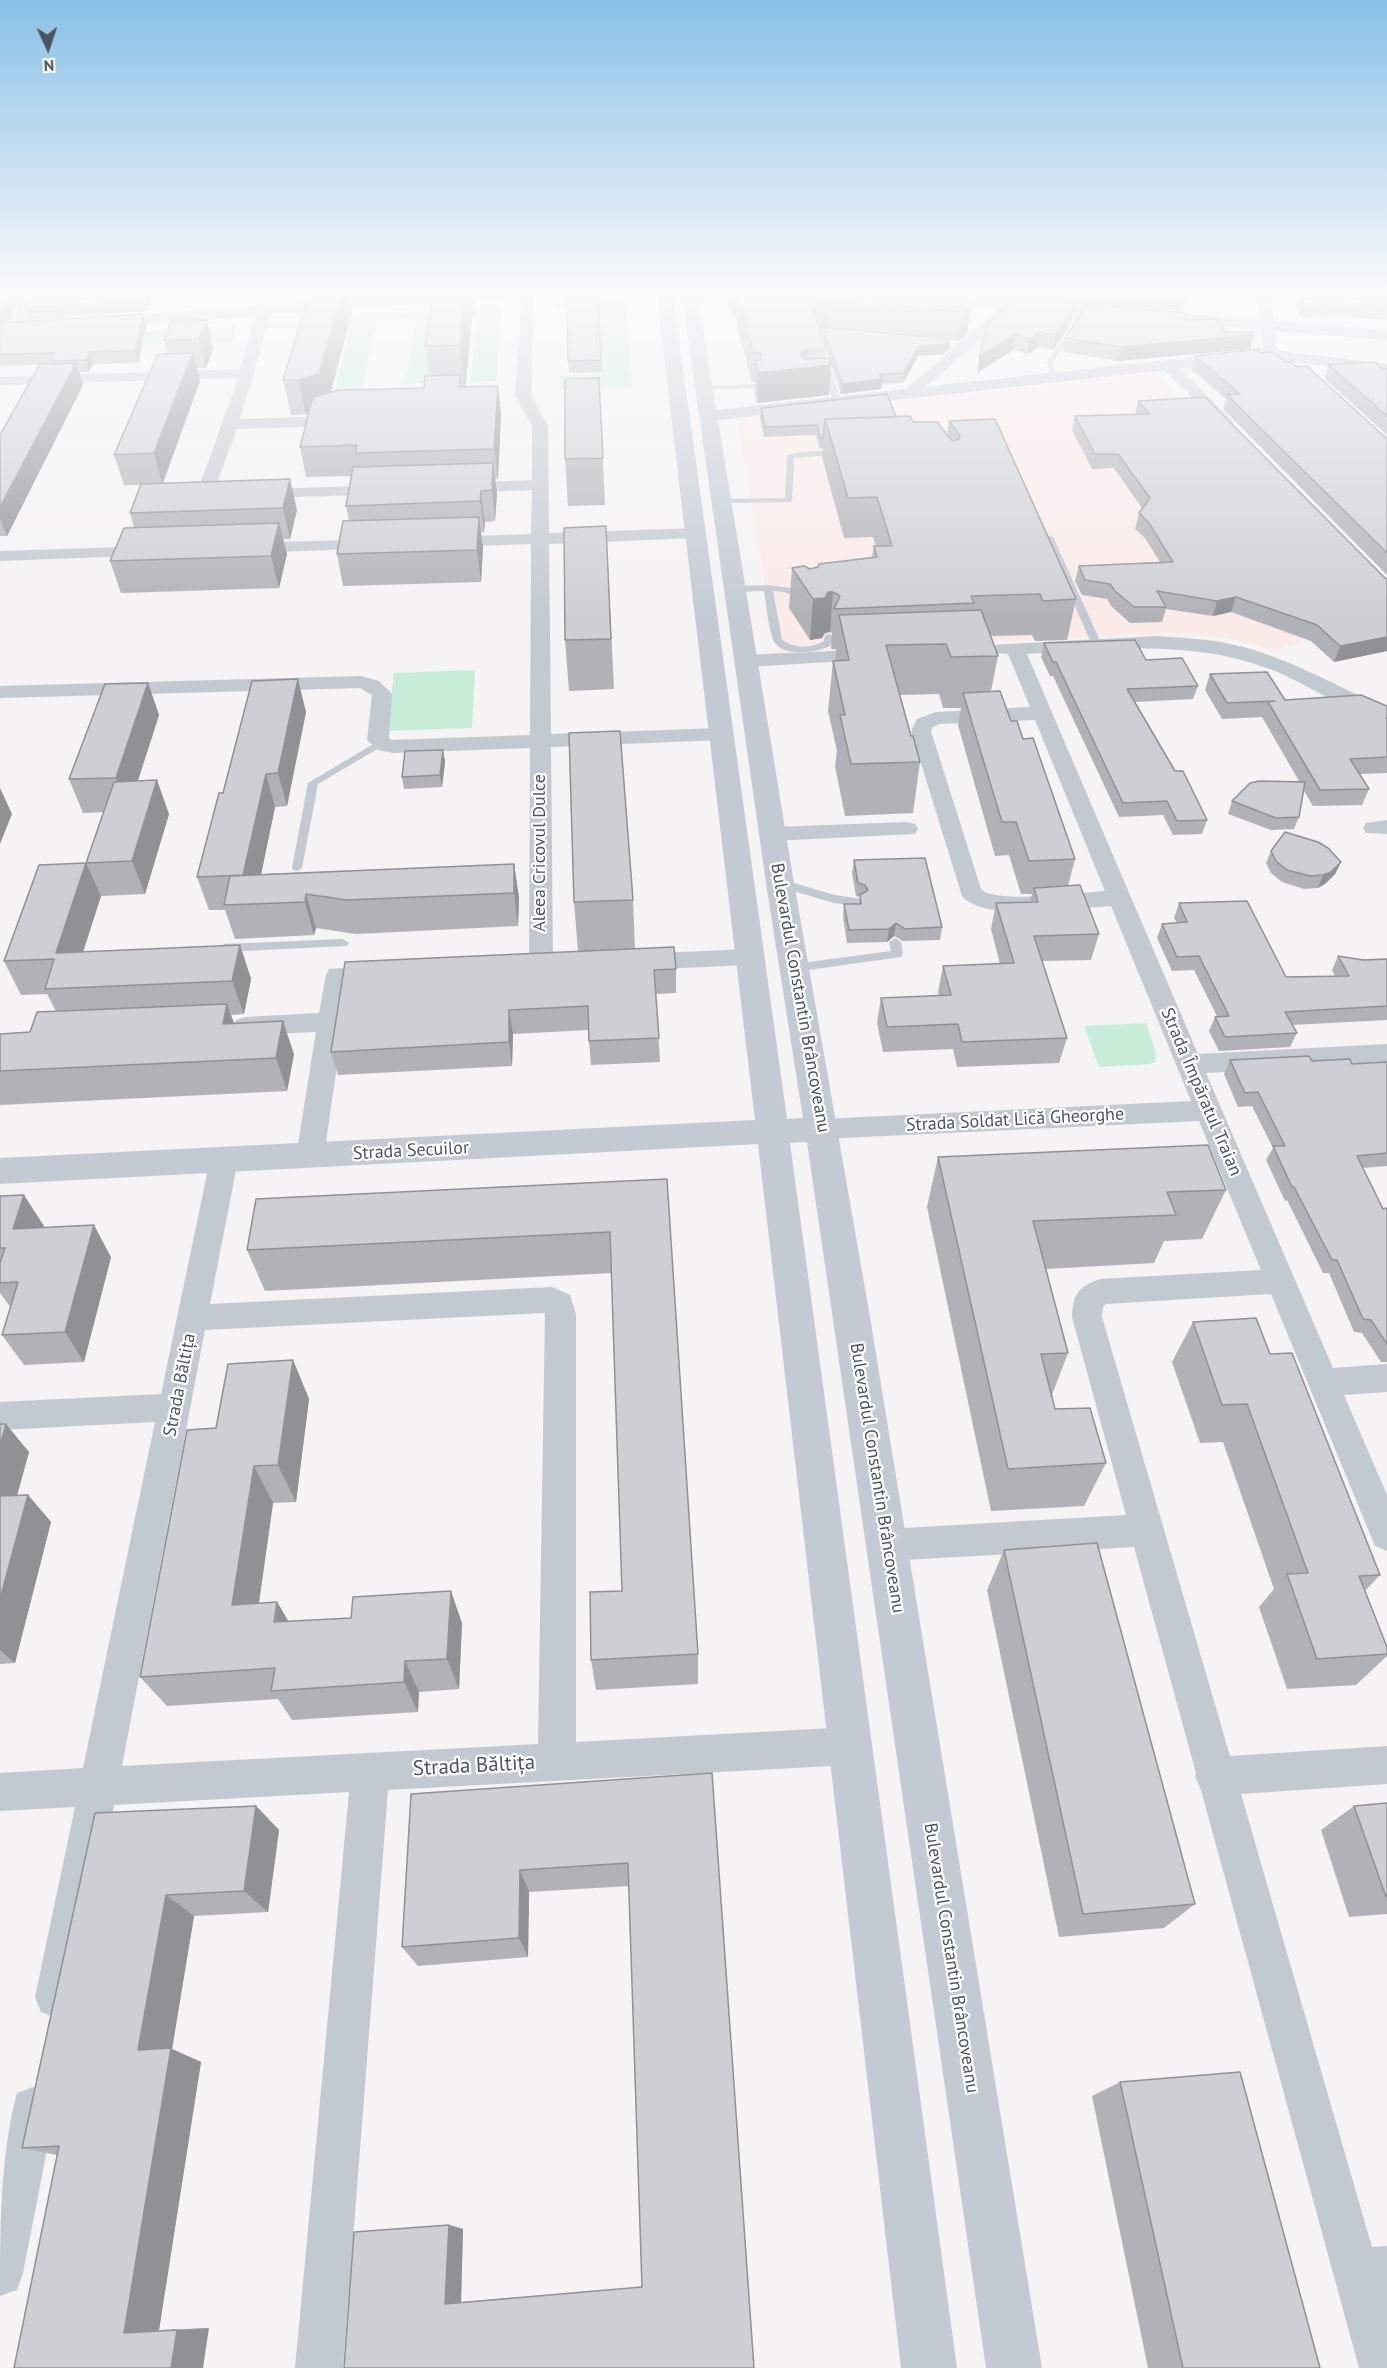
<!DOCTYPE html>
<meta charset="utf-8">
<style>
body{margin:0}
#map{position:relative;width:1387px;height:2368px;overflow:hidden;background:#f5f3f3;font-family:"PT Sans",sans-serif}
canvas{display:block}
.north{position:absolute;left:18px;top:18px;width:60px;height:60px;-webkit-text-stroke:4px #fff;paint-order:stroke;rotate:177deg;font-size:16px;font-weight:700;line-height:24px;text-align:center;color:#4c555f}
.north::after{content:'';display:block;margin:auto;width:21px;height:27px;background:#4c555f;clip-path:polygon(50% 0,100% 100%,50% 72%,0 100%)}
</style>
<div id="map">
<canvas width="1387" height="2368"></canvas>
<div class="north">N</div>
</div>
<script>
const c = document.querySelector('canvas').getContext('2d');
c.lineJoin = 'round';
function fillPath(path, color) { c.fillStyle = color; c.fill(path, 'evenodd'); }
function trace(path, color, width, dash) { c.strokeStyle = color; c.lineWidth = width; c.lineCap = dash ? 'butt' : 'round'; c.setLineDash(dash || []); c.stroke(path); }
function drawText(font, color, halo, rows, align = 'center') {
  c.font = font + ' "PT Sans",sans-serif'; c.lineWidth = 4.5; c.setLineDash([]); c.textBaseline = 'middle'; c.strokeStyle = halo; c.fillStyle = color; for (const [text, x, y, turn = 0] of rows) {
    c.save(); c.translate(x, y); c.rotate((+turn || 0) * Math.PI / 180); c.textAlign = isNaN(turn) ? turn : align; if (halo) c.strokeText(text, 0, 0); c.fillText(text, 0, 0); c.restore();
  }
}
fillPath(new Path2D(`
 M1155,373L1245,466L1315,637L1277,650L1223,637L1169,633L777,653L737,418Z`), '#faeae8');
fillPath(new Path2D(`
 M626,298L632,387L560,389V376L603,374L600,308L555,309V302Z
 M502,306L496,381L470,382L477,316L439,318L429,383L405,384L416,319L377,321L361,391H335L351,327L265,329L267,322Z
 M236,325L232,342L0,348V342Z
 M475,670L472,728L387,731L394,673Z
 M1146,1023L1156,1053L1155,1062L1150,1064L1099,1067L1084,1026Z`), '#c7edd8');
fillPath(new Path2D(`
 M1077,308L1080,310L1079,324L1053,362L1056,377L1050,378L1047,362L1073,324L1074,310Z
 M822,332L846,335L843,337L824,336L821,339L841,401L837,403L833,401L814,338Z
 M755,384H758V388L704,390L700,388L704,386Z
 M839,450H842V454L794,458L792,502L721,503L717,501L721,499L785,498L787,455L801,452Z
 M1046,535L1053,537L1102,645L1100,647L1092,645L1045,537Z
 M768,585L790,588L808,599L804,602L785,592L773,591L782,640C795,649 809,648 823,642L826,635L829,634L834,637L830,646C816,652 787,658 775,643C769,635 766,602 764,591L735,592L731,589L735,586Z
 M380,740L385,743L384,745L318,784L302,868L297,871L293,870L292,868L308,783Z
 M780,879L835,895L862,899L864,902L858,906L834,903L776,886V880Z
 M895,938L901,942L903,954L901,957L794,972L788,968L794,964L891,951L889,942Z
 M343,939L349,943L347,946L224,952L218,948L224,944Z`), '#c2c9d0');
fillPath(new Path2D(`
 M23,289H37L24,328L17,332L10,328Z
 M522,289H532L534,291L531,395L548,426L549,533L696,528L702,529L705,533L702,537L696,538L549,544L551,734L721,728L728,730L731,734L728,738L721,740L551,747L553,966L550,972L541,974L532,972L529,966L530,748L393,753L378,750L367,740L372,695L360,688L0,698V686L361,676L379,681L392,694L389,738L391,740L530,735L531,544L443,547L437,546L434,542L437,538L443,537L531,534L532,490L457,493L449,488L457,483L532,480V426L515,395Z
 M1202,289H1270L1278,356L1276,359H1266L1264,356L1257,297L1209,293Z
 M1006,300L1013,304L1001,322L915,396H905L902,393L905,390L991,316L1001,301Z
 M265,306L272,310L240,419L306,417L342,407L350,412L347,415L307,427L237,429L214,491L387,485L393,486L395,490L393,494L198,500L196,496L238,378L0,385V377L240,369L258,310Z
 M1167,360L1172,361L1232,420L1234,423L1232,426H1220L1162,367L1160,364Z
 M376,539L382,540L385,544L382,548L248,553L242,552L239,548L242,544L248,543Z
 M151,546L157,547L160,551L157,555L0,561V551Z
 M1157,636C1185,638 1212,639 1239,646C1291,659 1339,687 1387,709V723C1347,713 1306,682 1267,668C1186,639 1111,650 1027,654L1198,1054L1387,1044V1062L1206,1073L1333,1368L1387,1364V1392L1344,1395L1387,1495V1551L1375,1546L1271,1294L1106,1304L1103,1307L1102,1317L1230,1756L1387,1746V1784L1241,1794L1372,2247L1387,2246V2368H1359L1201,1790L1195,1776L1196,1773L1134,1547L887,1561L875,1557L870,1545L875,1533L887,1529L1126,1515L1072,1317C1073,1294 1078,1287 1100,1279L1261,1270L1199,1121L822,1139L812,1136L808,1129L812,1122L822,1119L1191,1101L1111,906C1076,908 985,923 962,896L911,731L917,719L936,712L1030,707L1008,654L990,653L987,649L990,645ZM1035,720L1105,891C1082,893 994,904 981,889L931,731L933,727L939,724Z
 M873,649L880,651L883,655L880,659L746,667L739,665L736,661L739,657L746,655Z
 M1387,820V834L1366,833L1363,828L1366,823Z
 M907,822L915,824L918,829L915,834L772,841L764,839L761,834L764,829L772,827Z
 M749,949L758,951L761,957L758,963L749,965L637,970L628,968L625,962L628,956L637,954Z
 M381,965L390,967L393,973L390,979L349,983L324,1156L320,1164L310,1167L300,1164L296,1156L316,1032L245,1035L236,1032L232,1026L236,1020L245,1017L319,1013L326,975L329,969Z
 M224,1149L234,1152L238,1160L210,1304L552,1287L570,1295L576,1314V1742L850,1727L863,1733L869,1746L863,1759L850,1765L388,1790L343,2368H295L349,1792L114,1805L77,1997L71,2012L56,2018L41,2012L35,1997L75,1807L0,1811V1773L83,1768L155,1422L0,1430V1402L161,1394L210,1160L214,1152ZM545,1313L538,1744L122,1766L205,1330Z
 M33,2087L49,2093L55,2109L23,2273L17,2290L0,2296C0,2229 0,2157 17,2093Z`), '#c2c9d0');
fillPath(new Path2D(`
 M496,289H568L560,294L101,327L93,322L101,317Z
 M656,289H672L787,1119L803,1118L766,883L681,289H697L716,410L1247,351H1280L1387,364V374L1280,361H1247L718,420L794,883L869,1311L1042,2368H986L807,1142L790,1143L957,2368H901L758,1144L0,1184V1158L755,1120Z
 M925,293L1387,330V340L919,301L917,298Z`), '#c3cad4');
fillPath(new Path2D(`
 M31,289H200L153,292L149,311L29,320L25,308Z
 M273,289H393L357,291L356,297H349L352,311L331,392L424,388L429,376L425,346L434,289H473L474,302L465,387L498,386L501,415L498,479H495L497,493L495,521L485,522L484,532H481L483,548L481,582L343,586L337,554L349,521L346,506L352,476L306,477L300,447L308,414L291,415L283,380L310,295L275,297Z
 M598,289L602,372L569,373L568,361Z
 M725,289H971V305L967,334L958,341L950,340L949,349L944,354L918,356L903,383L881,384V389L841,394L823,339L824,330L820,331L826,349L825,358L831,365L829,395L757,403L754,390L755,382H752L734,314H730Z
 M998,289H1188L1183,311L1074,303L1071,323L1053,350L1038,347L1028,354L1013,350L977,373L1005,309L1012,298L997,297Z
 M1295,289H1387V320L1328,315L1327,318L1299,316Z
 M1084,304L1186,320L1226,332L1250,349L1118,361L1063,352L1065,338L1083,313Z
 M172,321L213,349L206,368H197L200,381L163,484L297,510L290,539H283L287,554L279,588L121,593L110,561L134,527L130,513L141,485H124L114,455L167,353L164,340Z
 M0,323L146,326L138,363L93,364L89,372H79L83,385L7,536H0V435L39,365L0,366Z
 M1260,353L1387,438V575L1223,409L1226,399L1191,369L1195,356Z
 M1329,365L1387,369V435L1325,379Z
 M599,378L605,505L568,506L565,459Z
 M1138,401L1385,578L1387,579V651L1334,662L1311,641L1231,612L1213,616L1166,609L1162,622L1130,623L1111,606L1107,599L1082,595L1075,581L1079,566L1160,562L1145,538L1135,529L1139,513L1142,508L1114,468L1092,469L1072,430L1075,416L1135,415Z
 M761,408L896,417L947,435L949,421L995,419L1076,599L1067,640L1035,641L1032,635L991,636L998,656L991,691L1023,739L1075,859L1068,886L1099,934L1091,960L1042,961L1067,1038L1059,1063L957,1067L953,1049L883,1052L877,1023L881,998L939,996L938,992L943,966L1000,964L991,929L996,903L1030,902L1032,894H1021L1009,855L995,856L958,725L961,708H943L939,694L900,695L911,736L920,762L913,813L845,816L835,766L837,751L828,711L833,661H835L836,649H831L832,633L830,632L825,633L822,638L810,640L789,608L792,568L810,569L872,557L874,546H876L873,537L844,538L822,457L823,448L820,449L816,435L764,437L760,418Z
 M606,526L614,689L569,691L565,640Z
 M1044,643L1146,660L1198,686L1193,699L1135,702L1175,771L1207,820L1202,834L1173,835L1163,815L1119,817L1053,676H1050L1041,657Z
 M1210,674L1285,700L1387,706V773L1360,774L1369,789L1362,805L1313,806L1303,789L1299,817L1294,829L1271,830L1228,814L1232,801L1299,781L1262,717L1222,719L1205,690Z
 M148,683L159,715L138,781L169,814L145,894L101,896L83,952L240,945L251,979L244,1014L231,1015L234,1023L294,1054L287,1091L0,1105V1034L30,1032L56,1011L47,994L21,995L4,961L86,863L104,812L83,813L69,779Z
 M306,712L287,806L275,807L261,874L514,864L519,898L518,926L356,934L316,928L314,935L235,939L225,910H209L197,877L223,793Z
 M443,750L445,762L442,787L404,789L402,777Z
 M1271,851L1341,862L1335,874L1325,884L1318,888L1304,889L1282,882L1271,873L1266,863Z
 M854,860L942,927L940,940L903,941L894,936L887,942L847,943L843,917L844,904H859L860,897L856,896L852,873Z
 M633,900L635,949L676,969V993L656,994L660,1062L591,1065L588,1030L513,1034L512,1066L338,1075L331,1052L578,951L574,902Z
 M1179,903L1286,977L1335,976L1332,970L1338,956L1363,960L1387,959V1020L1292,1025L1297,1033L1290,1047L1219,1051L1209,1031L1215,1017L1217,1016L1194,970L1172,971L1157,938L1162,924L1177,923L1174,918Z
 M1230,1060L1312,1061L1352,1064L1387,1062V1166L1363,1168L1383,1209L1387,1208V1362H1381L1362,1333L1354,1332L1329,1273H1323L1287,1200L1285,1201L1266,1160L1273,1148L1252,1106L1238,1107L1224,1074Z
 M938,1157L1226,1190L1202,1239L1164,1241L1154,1263L1046,1269L1068,1353L1052,1395L1055,1409L1106,1463L1084,1506L991,1511L927,1207Z
 M667,1179L698,1654V1684L596,1690L591,1660L622,1591L612,1273L265,1291L247,1250Z
 M0,1196L44,1226L43,1228L111,1257L84,1362L24,1365L2,1335L11,1308L0,1293Z
 M1193,1322L1270,1354L1380,1575L1365,1591L1387,1647V1656L1356,1685L1287,1689L1259,1607L1274,1589L1223,1442L1200,1443L1172,1362Z
 M293,1360L309,1399L296,1502L273,1503L259,1603L277,1602L288,1621L462,1623L459,1689L419,1692L418,1712L292,1720L278,1699L167,1706L140,1677L216,1428Z
 M0,1424L29,1452L17,1496L28,1495L51,1522L15,1663L0,1664Z
 M1004,1550L1195,1904L1164,1928L1059,1937L987,1590Z
 M712,1773L754,2368H344L449,2225L463,2229L461,2302L642,2287L629,1886L529,1892L528,1957L418,1966L402,1947L411,1794Z
 M1387,1803V1914L1349,1917L1321,1830L1354,1806Z
 M256,1806L279,1830L268,1912L194,1916L172,2049L201,2062L159,2330L209,2328L14,2368L57,2155L22,2148L95,1813Z
 M1120,2082L1320,2368H1148L1092,2096Z`), '#b0b2b7');
fillPath(new Path2D(`
 M13,289H21L10,321L0,322V310Z
 M148,289H153V292L149,311L146,299Z
 M343,289H348L352,311L326,410L306,415L298,380Z
 M354,289H357V291L356,297Z
 M466,289H473L474,302L465,390L460,345Z
 M832,300L830,329L816,332L814,312L818,303Z
 M971,305L967,334L958,341L962,312Z
 M1074,308L1071,323L1053,350L1055,335Z
 M143,314L146,326L138,363L135,351Z
 M207,320L213,349L206,368L199,339Z
 M1040,332L1038,347L1028,354L1030,339Z
 M1015,335L1013,350L977,373L979,357Z
 M1254,335L1250,349L1118,361L1121,347Z
 M951,339L949,349L944,354L918,356L903,383L904,373L919,346Z
 M806,350L805,368L831,365L829,395L757,403L758,373L800,355Z
 M90,352L93,364L89,372L86,360Z
 M193,353L200,381L162,484L154,453Z
 M76,363L83,385L7,536L0,519V507Z
 M882,379L881,389L841,394L842,384Z
 M498,386L501,415L498,479L494,449Z
 M493,463L497,493L495,521L492,490Z
 M290,479L297,510L290,539L283,508Z
 M481,491L485,522L484,532L480,501Z
 M479,517L483,548L481,582L477,550Z
 M279,523L287,554L279,588L271,556Z
 M828,592H833L830,632L825,633L822,638L810,640L813,599Z
 M1236,597L1231,612L1213,616L1217,601Z
 M1387,637V651L1334,662L1340,646Z
 M298,679L306,712L287,806L278,773Z
 M148,683L159,715L128,811L116,778Z
 M443,750L445,762L442,787L440,775Z
 M266,774L275,807L255,904L243,875Z
 M157,780L169,814L145,894L132,861Z
 M0,788L12,814L0,844Z
 M1341,862L1335,874L1325,884L1318,888L1323,875Z
 M86,863L101,896L72,986L56,953Z
 M514,864L519,898L518,926L514,893Z
 M306,894L316,928L314,935L305,902Z
 M896,923L894,936L887,942L889,929Z
 M240,945L251,979L244,1014L232,981Z
 M227,1004L239,1037L223,1024Z
 M509,1010L513,1034L512,1066L509,1042Z
 M283,1021L294,1054L287,1091L276,1058Z
 M24,1195L44,1226L33,1260L13,1229Z
 M94,1225L111,1257L84,1362L65,1332Z
 M293,1360L309,1399L296,1502L278,1465Z
 M6,1424L29,1452L9,1524L0,1514V1446Z
 M254,1466L273,1503L254,1637L232,1605Z
 M28,1495L51,1522L15,1663L0,1650V1599Z
 M451,1591L462,1623L459,1689L447,1659Z
 M277,1602L296,1634L274,1622Z
 M405,1661L419,1692L418,1712L404,1682Z
 M256,1806L279,1830L268,1912L244,1891Z
 M520,1870L529,1892L528,1957L519,1938Z
 M166,1895L194,1916L172,2049L201,2062L159,2330L124,2333L138,2050Z
 M449,2225L463,2229L461,2303L445,2304Z
 M209,2328L203,2368H171L177,2330Z`), '#909195');
const building = new Path2D(`
 M0,289H13L6,309L0,310Z
 M31,289H148L146,299L25,308Z
 M311,289H343L319,374L298,380H283Z
 M434,289H466L460,345L425,346Z
 M567,289H598L601,360L568,361Z
 M736,289H971V305L962,312L832,300L818,303L814,312L826,349L806,350L800,355L806,359L828,358L831,365L758,373L755,361L761,360V354L753,352Z
 M1301,289H1387V306L1331,302V305L1303,303Z
 M1013,297L1074,302V308L1055,335L1040,332L1030,339L1015,335L979,357L988,323L1005,309Z
 M1084,304L1186,313V320L1216,319L1226,332H1253L1254,335L1121,347L1065,338L1083,312Z
 M143,314L135,351L90,352L86,360L51,361L55,353L0,354V323Z
 M207,320L199,339L164,340L172,321Z
 M831,328L951,339L945,344L919,346L904,373L880,374L882,379L842,384L824,329Z
 M1259,349L1260,353L1272,352L1286,362H1290L1298,367L1307,366L1385,437L1387,438V553L1227,395L1240,394L1195,356Z
 M193,353L154,453L114,455L158,354Z
 M1374,362L1383,369H1387V416L1329,365Z
 M76,363L0,507V435L40,364Z
 M460,375L459,387L498,386L494,449L356,453L357,445L300,447L313,397L338,390L424,388L425,376Z
 M599,378L603,458L565,459V379Z
 M887,394L896,417L825,419L823,438L821,439L817,425L765,427L761,408Z
 M1205,397L1385,578L1387,579V637L1340,646L1317,625L1236,597L1217,601L1157,591L1166,607H1134L1115,591L1110,584L1085,580L1079,566L1173,562L1149,523L1139,513L1150,498L1118,454H1095L1075,416L1150,414L1138,401Z
 M910,416L913,422H937L952,441L959,439L960,436L949,421L995,419L1076,599L1043,601L1040,594L971,596L974,603L834,609L840,596L833,592H828L825,598L813,599L792,568L804,566L810,569L818,567L819,564L877,557L874,546H892L877,497L848,498L825,419Z
 M493,463L492,490L481,491L480,501L346,506L353,467Z
 M290,479L283,508L130,513L141,484Z
 M479,517L477,550L337,554L343,521Z
 M279,523L271,556L110,561L124,528Z
 M606,526L611,639L565,640L564,528Z
 M981,610L998,656L951,657L946,644L886,645L911,736H913L920,762L851,764L840,715H845L833,661L849,660L839,615Z
 M1135,640L1146,660L1182,658L1198,686L1127,689L1175,771H1183L1207,820L1177,821L1167,801L1123,803L1056,662H1053L1044,643Z
 M1267,672L1285,700L1361,695L1387,706V718H1386L1387,719V757L1350,759L1369,789L1320,790L1268,702L1275,701L1227,703L1210,674Z
 M298,679L278,773L266,774L243,875L197,877L219,793H223L252,681Z
 M148,683L116,778L69,779L105,684Z
 M1000,691L1011,721H1017L1023,739L1033,738L1075,859L1029,861L1016,822H1002L963,693Z
 M620,731L633,900L574,902L569,733Z
 M443,750L440,775L402,777L405,751Z
 M157,780L132,861L86,863L114,782Z
 M1259,781L1305,782L1299,817L1276,818L1232,801L1250,783Z
 M1285,832L1318,842L1328,848L1341,862L1331,872L1323,875L1310,876L1287,870L1276,861L1271,851Z
 M925,858L942,927L905,929L896,923L889,929L849,930L844,904H861L860,895L868,890L865,885L858,883L854,860Z
 M86,863L56,953L240,945L232,981L45,989L54,959L4,961L39,865Z
 M514,864V893L347,900L306,894L305,902L224,905L230,876Z
 M1080,885L1099,934L1034,936L1067,1038L962,1042L958,1024L887,1027L881,998L951,995L943,966L1014,963L996,903L1038,902L1034,888Z
 M1247,901L1286,977L1349,976L1338,956L1363,960L1387,959V1006L1285,1012L1297,1033L1225,1037L1215,1017L1229,1016L1199,956L1177,957L1162,924L1187,922L1179,903Z
 M674,947L676,969L654,970L659,1038L589,1041L588,1006L509,1010V1042L331,1052L345,962Z
 M227,1004L223,1024L283,1021L276,1058L0,1071V1034L30,1032L37,1012Z
 M1309,1056L1312,1061L1350,1059L1352,1064L1387,1062V1153L1357,1156L1383,1209L1387,1208V1344L1371,1320L1363,1319L1337,1260H1332L1294,1187H1292L1273,1146H1285L1258,1092L1245,1093L1230,1060Z
 M1208,1145L1226,1190L1167,1192L1176,1215L1033,1221L1068,1353L1041,1354L1055,1409L1090,1408L1106,1463L1008,1469L938,1157Z
 M667,1179L698,1654L591,1660L590,1592L622,1591L610,1232L247,1250L256,1199Z
 M24,1195L13,1229L94,1225L65,1332L2,1335L18,1282L0,1283V1263L5,1248H0V1196Z
 M1256,1318L1270,1354L1292,1353L1380,1575L1359,1576L1387,1647V1654L1317,1659L1287,1574L1308,1573L1247,1404L1222,1405L1193,1322Z
 M293,1360L278,1465L254,1466L232,1605L277,1602L274,1622L351,1618L353,1597L451,1591L447,1659L405,1661L404,1682L271,1691L275,1668L140,1677L187,1430L216,1428L228,1364Z
 M0,1424H6L0,1446Z
 M28,1495L0,1599V1496Z
 M1097,1543L1195,1904L1083,1914L1004,1550Z
 M712,1773L754,2368H344L354,2232L449,2225L445,2304L642,2287L628,1863L520,1870L519,1938L402,1947L411,1794Z
 M1387,1803V1896L1386,1897L1354,1806Z
 M256,1806L244,1891L166,1895L138,2050L171,2048L124,2333L177,2330L171,2368H14L59,2146L22,2148L95,1813Z
 M1240,2072L1320,2368H1183L1120,2082Z`);
fillPath(building, '#cdcfd5');
trace(building, '#909195', 1.5);
const sky = c.createLinearGradient(0, 0, 0, 620);
sky.addColorStop(0, '#88c0e7');
sky.addColorStop(0.47, '#fafafa');
sky.addColorStop(1, '#fafafa00');
c.fillStyle = sky;
c.fillRect(0, 0, 1387, 620);
drawText('18px', '#4c555f', '#fff', [
 ["Aleea Cricovul Dulce",540,853,-90],
 ["Bulevardul Constantin Brâncoveanu",800,998,80],
 ["Strada Împăratul Traian",1201,1092,67],
 ["Strada Soldat Lică Gheorghe",1015,1120,-3],
 ["Strada Secuilor",411,1151,-3],
 ["Strada Băltița",180,1385,-79],
 ["Bulevardul Constantin Brâncoveanu",877,1478,81],
 ["Bulevardul Constantin Brâncoveanu",951,1958,81]
]);
drawText('21px', '#4c555f', '#fff', [
 ["Strada Băltița",474,1766,-3]
]);
</script>
